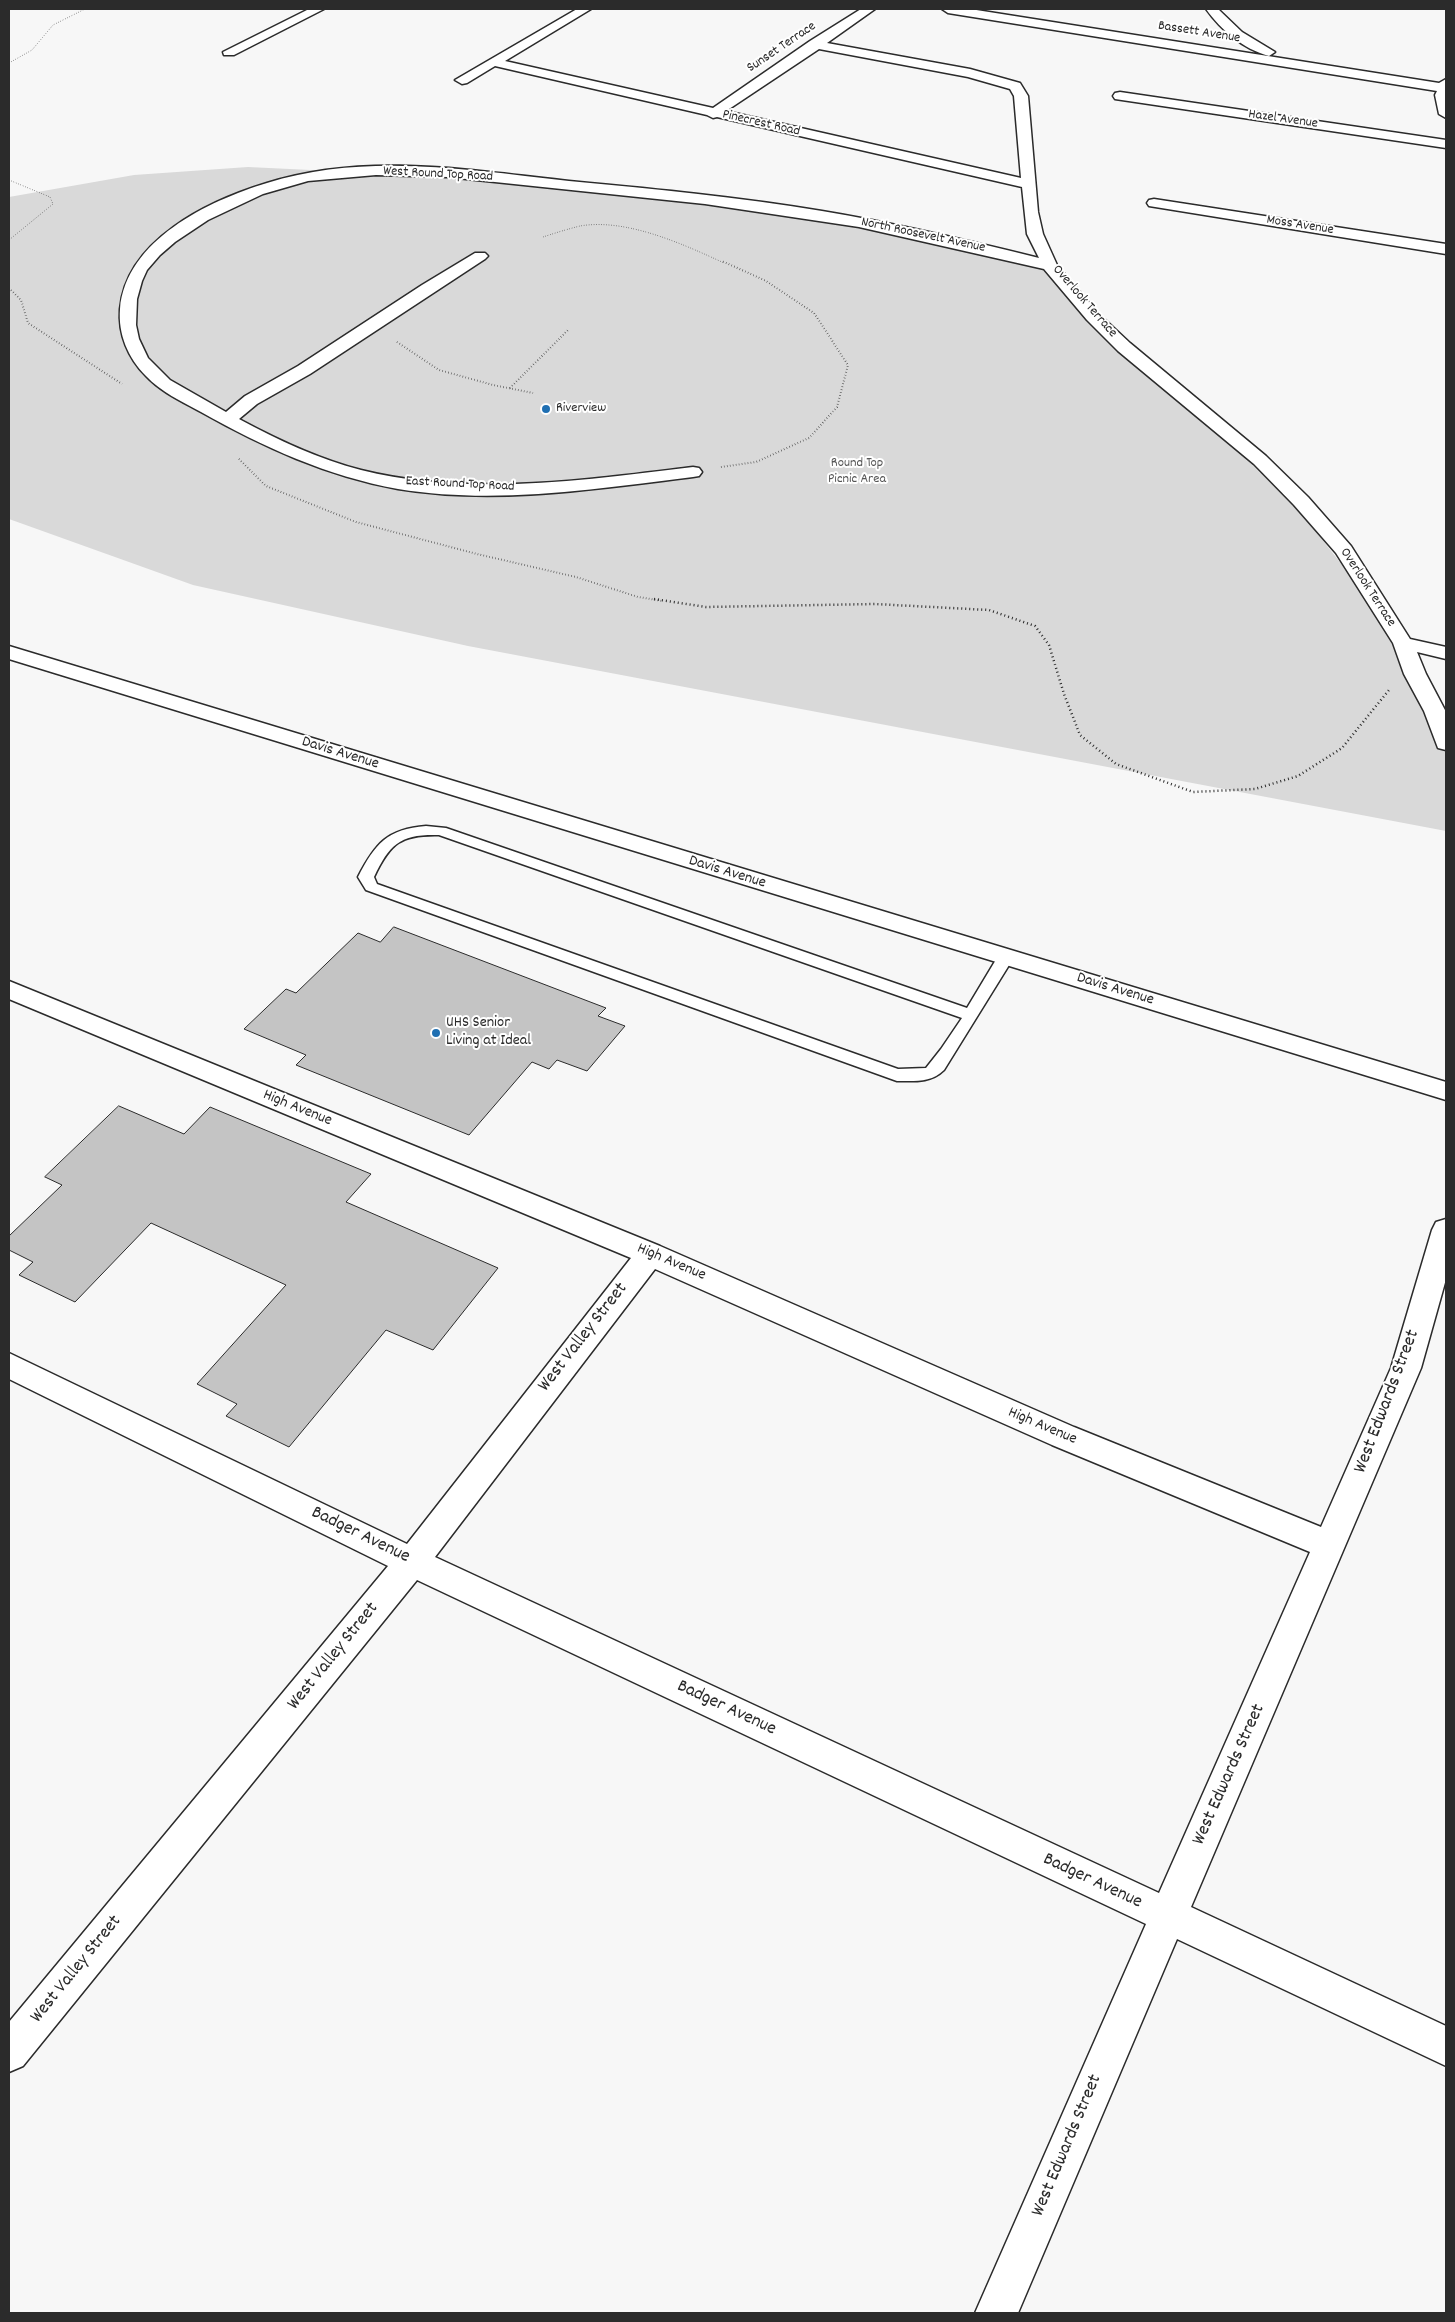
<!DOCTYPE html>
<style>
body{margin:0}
#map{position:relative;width:1455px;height:2322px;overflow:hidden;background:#f7f7f7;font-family:Dekko,sans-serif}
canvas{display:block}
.frame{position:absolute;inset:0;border:10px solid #2b2b2b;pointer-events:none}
</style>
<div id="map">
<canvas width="1455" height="2322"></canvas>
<div class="frame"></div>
</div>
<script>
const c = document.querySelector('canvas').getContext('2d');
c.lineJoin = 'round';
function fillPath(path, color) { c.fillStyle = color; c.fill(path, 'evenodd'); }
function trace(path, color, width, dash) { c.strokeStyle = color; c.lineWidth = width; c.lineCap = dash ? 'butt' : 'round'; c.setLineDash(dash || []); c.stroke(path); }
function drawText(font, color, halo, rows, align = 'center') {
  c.font = font + ' Dekko,sans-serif'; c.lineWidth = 4; c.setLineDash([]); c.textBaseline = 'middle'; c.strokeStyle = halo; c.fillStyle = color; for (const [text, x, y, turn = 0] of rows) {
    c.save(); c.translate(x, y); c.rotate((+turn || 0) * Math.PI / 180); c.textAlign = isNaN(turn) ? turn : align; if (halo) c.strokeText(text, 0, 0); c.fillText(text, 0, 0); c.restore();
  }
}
fillPath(new Path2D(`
 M248,167L519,180L795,212L1050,266L1124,347L1260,460L1403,643L1446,752V831L468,646L193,585L9,519V197L134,175Z`), '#d9d9d9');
const building = new Path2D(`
 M394,927L606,1008L598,1016L625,1026L587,1071L557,1060L549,1069L532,1062L469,1135L296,1065L306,1055L244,1029L286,989L296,993L358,933L380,942Z
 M119,1106L184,1134L210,1107L371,1174L346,1202L498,1268L433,1350L386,1330L289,1447L226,1416L237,1404L197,1384L286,1285L151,1223L75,1302L19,1275L33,1262L9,1250V1236L62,1185L45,1177Z`);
fillPath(building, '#c4c4c4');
trace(building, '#2b2b2b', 1);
const lane = new Path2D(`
 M426,826L446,828L967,1008L1000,953H1012L1014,957L944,1070C931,1083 914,1081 897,1081L366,890L358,877C375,844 387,829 426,826ZM439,835L962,1018L941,1049L926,1068L898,1069L377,884L374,877C390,843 401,834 439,835Z`);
const street = new Path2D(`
 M309,9H324L234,55H224L223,52Z
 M577,9H591L505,61L713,108L810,41L861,9H875L827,43L970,69L1020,83L1028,96L1038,212L1043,234L1057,265L1099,314L1130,343L1266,456L1308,497L1351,546L1410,639L1446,647V659L1417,652L1426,674L1446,712V750L1438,748L1424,711L1404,674L1393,643L1336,553L1294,505L1254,464L1118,351L1087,320L1044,269L859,227L705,204L447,177L376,175L308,181L263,194L208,220L175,242L160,255L147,270L142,281L137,299L136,325L139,339L148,358L170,380L226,412L245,396L298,366L422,285L475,253H485L488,256L485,259L310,374L257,404L239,419C278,440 318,459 361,470C470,497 584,480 693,467L699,468L702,472L699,476L693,477C596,489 495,505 398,489C327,476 263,447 201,412C181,401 161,392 146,376C128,358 118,334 120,309C126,240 208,201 267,183C365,152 470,170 569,181C654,189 738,197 822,211C895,223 967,240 1039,258L1027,234L1022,187L717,117L713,118L707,115L495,66L467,83L462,84L455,80ZM819,49L968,77L1010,89L1014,96L1021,178L726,111Z
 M942,9H970L1439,83L1446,79V118L1439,114L1435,95L1437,91L948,13Z
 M1206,9H1218L1242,32L1275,52L1269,56C1243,49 1221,30 1206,9Z
 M1120,92L1446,140V148L1115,99L1113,96L1115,93Z
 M1154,199L1446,244V254L1149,206L1147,203L1149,200Z
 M9,646L1446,1082V1100L9,659Z
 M9,981L660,1246L1074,1427L1321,1527L1391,1368L1432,1230L1436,1222L1446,1219V1279L1421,1368L1191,1907L1446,2026V2066L1177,1939L1018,2313H975L1146,1924L417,1580L23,2066L9,2072V2022L388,1566L9,1379V1353L407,1544L631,1258L9,999ZM655,1269L1052,1445L1310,1552L1159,1893L435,1557Z`);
trace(lane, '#2b2b2b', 3);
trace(street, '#2b2b2b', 3);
trace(new Path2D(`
 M9,63L32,50L53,25L85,9
 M9,180L50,197L53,204L9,240
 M543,237C555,233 568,229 580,226C626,218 683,244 724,263`), '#2b2b2b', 1, [0.5, 2]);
trace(new Path2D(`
 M9,288L21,300L28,323L122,384
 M397,342L439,370L493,385L533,393
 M510,388L568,330
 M239,459L266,486L356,522L477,554L576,577L638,597L663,601
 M721,467L756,462L809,438L837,407L848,365L814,313L766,281L722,261`), '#2b2b2b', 2, [0.5, 2.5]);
trace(new Path2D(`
 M654,599L706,607L875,604L989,610L1035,626L1049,645L1064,694L1080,735L1116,764L1193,792L1255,789L1298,776L1342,748L1389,690`), '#2b2b2b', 2.5, [1, 3]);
fillPath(lane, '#fff');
fillPath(street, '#fff');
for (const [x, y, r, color] of [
 [546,409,5,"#1f6fb2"],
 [436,1033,5,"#1f6fb2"]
]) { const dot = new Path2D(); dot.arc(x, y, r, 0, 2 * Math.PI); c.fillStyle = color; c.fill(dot); trace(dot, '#fff', 2); }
drawText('14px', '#2b2b2b', '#fff', [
 ["Bassett Avenue",1199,33,9],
 ["Sunset Terrace",782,48,-34],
 ["Hazel Avenue",1283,120,8],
 ["Pinecrest Road",761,124,13],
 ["West Round Top Road",438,175,3],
 ["Moss Avenue",1300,226,9],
 ["North Roosevelt Avenue",923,236,12],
 ["Overlook Terrace",1084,302,49],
 ["East Round Top Road",460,485,3],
 ["Overlook Terrace",1367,588,57]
]);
drawText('14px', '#2b2b2b', '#fff', [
 ["Riverview",556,409]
], 'left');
drawText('14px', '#565656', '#fff', [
 ["Round Top",857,464],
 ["Picnic Area",857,480]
]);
drawText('16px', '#2b2b2b', '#fff', [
 ["Davis Avenue",340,754,17],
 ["Davis Avenue",727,873,17],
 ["Davis Avenue",1115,990,17],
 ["High Avenue",297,1109,22],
 ["High Avenue",671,1263,23],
 ["High Avenue",1042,1427,23]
]);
drawText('16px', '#2b2b2b', '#fff', [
 ["UHS Senior",446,1024],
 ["Living at Ideal",446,1042]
], 'left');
drawText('19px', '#2b2b2b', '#fff', [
 ["West Valley Street",584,1338,-52],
 ["West Edwards Street",1388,1402,-69],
 ["Badger Avenue",360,1536,26],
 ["West Valley Street",334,1657,-51],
 ["Badger Avenue",726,1709,25],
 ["West Edwards Street",1230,1775,-66],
 ["Badger Avenue",1092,1882,25],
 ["West Valley Street",77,1970,-51],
 ["West Edwards Street",1068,2146,-67]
]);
</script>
